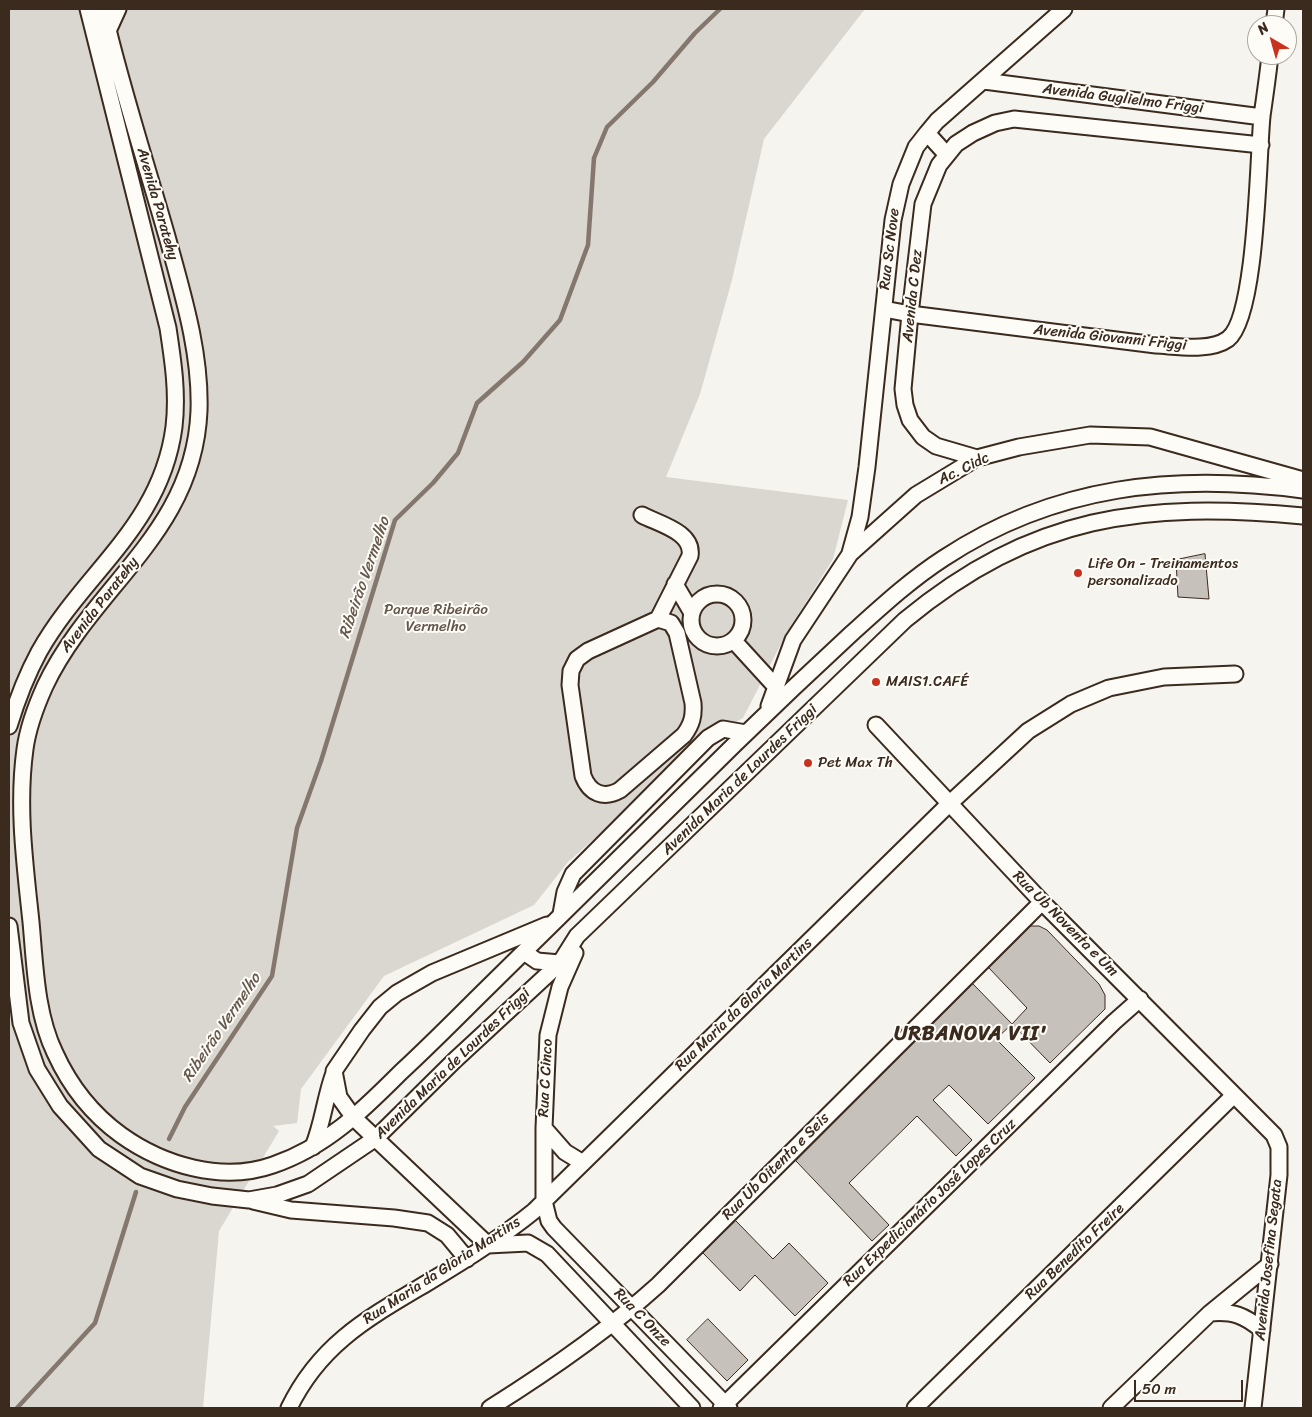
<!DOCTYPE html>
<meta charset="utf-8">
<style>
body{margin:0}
#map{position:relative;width:1312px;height:1417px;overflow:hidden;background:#f5f4ee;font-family:Sriracha,sans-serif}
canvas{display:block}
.frame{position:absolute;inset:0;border:10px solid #3b2a1e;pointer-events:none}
.north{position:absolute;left:1247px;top:15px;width:50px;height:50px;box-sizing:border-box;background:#fdfcf7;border:1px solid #afa8a0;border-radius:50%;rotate:322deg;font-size:14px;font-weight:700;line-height:20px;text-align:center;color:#3b2a1e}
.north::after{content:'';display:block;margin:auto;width:18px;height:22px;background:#c8321e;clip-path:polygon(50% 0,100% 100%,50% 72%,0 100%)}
.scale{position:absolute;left:1134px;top:1380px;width:109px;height:22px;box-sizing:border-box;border:2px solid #3b2a1e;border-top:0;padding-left:6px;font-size:15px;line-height:18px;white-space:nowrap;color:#3b2a1e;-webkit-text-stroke:4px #fdfcf7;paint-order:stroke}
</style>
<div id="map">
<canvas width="1312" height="1417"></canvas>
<div class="frame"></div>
<div class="north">N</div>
<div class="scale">50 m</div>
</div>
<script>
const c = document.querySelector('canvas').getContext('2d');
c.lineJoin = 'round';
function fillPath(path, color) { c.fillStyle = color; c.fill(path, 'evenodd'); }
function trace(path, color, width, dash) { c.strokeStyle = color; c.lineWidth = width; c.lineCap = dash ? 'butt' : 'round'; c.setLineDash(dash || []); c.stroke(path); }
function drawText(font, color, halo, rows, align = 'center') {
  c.font = font + ' Sriracha,sans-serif'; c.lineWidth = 4; c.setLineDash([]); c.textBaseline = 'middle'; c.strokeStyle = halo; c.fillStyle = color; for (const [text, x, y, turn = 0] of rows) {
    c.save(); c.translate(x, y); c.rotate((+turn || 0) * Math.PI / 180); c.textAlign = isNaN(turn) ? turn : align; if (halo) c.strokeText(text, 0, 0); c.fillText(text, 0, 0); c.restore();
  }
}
fillPath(new Path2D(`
 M9,9H865L764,139L732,280L700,394L666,477L848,500L833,559L786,634L743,718L708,738L568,862L534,905L384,976L301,1089L297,1123L273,1126L279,1131L219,1231L203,1408H9Z`), '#dad6d0');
trace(new Path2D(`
 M169,1139L185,1107L272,976L297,828L321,761L395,520L433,483L458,453L477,403L523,362L560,320L588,245L594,158L607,127L653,82L695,33L720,9
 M17,1408L95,1323L136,1192`), '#84786e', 4.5);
const building = new Path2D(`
 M1205,554L1209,599L1178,597L1176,560Z
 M1031,926H1039L1047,930L1099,984L1105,995V1009L1050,1063L1012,1024L1027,1008L989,968Z
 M973,984L1012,1024L996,1039L1035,1078L988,1124L949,1085L933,1100L972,1140L956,1156L917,1116L849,1183L889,1225L872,1241L796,1161Z
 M736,1221L773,1259L789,1243L828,1283L795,1316L755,1275L740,1291L703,1253Z
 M708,1319L748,1360L727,1381L687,1340Z`);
fillPath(building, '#c7c1bb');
trace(building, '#3b2a1e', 1);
const minor = new Path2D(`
 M103,9C121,87 146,163 168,240C183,295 201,353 199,411C194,533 93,585 45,686C36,706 28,727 25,749C17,807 25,865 31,922C35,965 36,1014 55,1053C70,1086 92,1114 121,1135C163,1165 222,1183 273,1165C326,1147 362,1111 401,1072C427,1048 452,1023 477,998C563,913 649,828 735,744C773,707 812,670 851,634C881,607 910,580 944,558C1055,485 1175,473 1303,490
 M1274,25L1276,9
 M108,31L118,9
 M984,81L1262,117
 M927,133L947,155
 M884,309L910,314L1156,345C1177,346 1210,352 1228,339C1257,317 1258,156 1262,116C1265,95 1268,75 1270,55
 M977,458L936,446L923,437L910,420L905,405L903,389L910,314L923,204L939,165L956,144L973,133L995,123L1014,119L1261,145
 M642,515C659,524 694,532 690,556L658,619L588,651L577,659L571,671L570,685L583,776C590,794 604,799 620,790L684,735C692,724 694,716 693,703L677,633L671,623L658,619
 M850,553L860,517L867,467L893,220L901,184L916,147L927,133L937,121L1064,9
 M675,584L692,613
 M691 620a26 26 0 1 1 52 0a26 26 0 1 1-52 0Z
 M734,641L776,687
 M769,706L793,640L850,554L916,495L977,458L1019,447L1090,435L1150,437L1303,480
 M876,725L1042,902L1274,1135L1279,1147V1175L1253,1408
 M9,726C17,700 26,676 39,652C84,572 161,526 174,427C178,393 173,361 168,328L88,9
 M561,914L565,892L573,874L708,738L723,729L746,733
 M547,925L432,973L397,993L380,1007L362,1030L334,1071L339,1097L354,1118L488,1245L528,1243L547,1254L692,1408
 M9,926L21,1023L37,1069L60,1106L99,1149L140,1176L177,1189L212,1196L249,1200L277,1195L308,1184L376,1138L455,1060L560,963L577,936L905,620C1032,515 1144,501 1303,516
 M524,952L537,961L560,963
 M575,953L560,987L548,1035L544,1128V1201L549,1221L554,1228L729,1408
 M544,1128L565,1152L583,1163
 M313,1147C323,1123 325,1097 334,1073
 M253,1201L291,1210L394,1218L428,1223L447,1235L467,1259
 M1210,1313C1233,1311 1244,1315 1262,1330
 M289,1408C320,1344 368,1318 427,1283C464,1261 501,1238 534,1211L949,804L1028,731L1071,704L1109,688L1164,677L1235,674
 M490,1408C549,1371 606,1332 658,1285L1042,902
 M721,1408L1114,1022L1140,999
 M915,1408L1234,1095
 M1111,1408L1210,1313L1270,1264`);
trace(minor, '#3b2a1e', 19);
trace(minor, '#fdfcf7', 15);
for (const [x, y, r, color] of [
 [1078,573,5,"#c8321e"],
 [876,682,5,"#c8321e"],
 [808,763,5,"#c8321e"]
]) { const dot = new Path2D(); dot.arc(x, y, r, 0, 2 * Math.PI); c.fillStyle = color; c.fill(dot); trace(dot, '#fdfcf7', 2); }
drawText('15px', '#3b2a1e', '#fdfcf7', [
 ["Avenida Guglielmo Friggi",1123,99,7],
 ["Avenida Paratehy",157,204,74],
 ["Rua Sc Nove",890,249,-83],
 ["Avenida C Dez",913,296,-84],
 ["Avenida Giovanni Friggi",1110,338,6],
 ["Ac. Cidc",964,469,-26],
 ["Avenida Paratehy",100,605,-52],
 ["Avenida Maria de Lourdes Friggi",740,780,-44],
 ["Rua Ub Noventa e Um",1065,924,45],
 ["Rua Maria da Gloria Martins",744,1005,-44],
 ["Avenida Maria de Lourdes Friggi",453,1064,-44],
 ["Rua C Cinco",546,1078,-87],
 ["Rua Ub Oitenta e Seis",776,1167,-45],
 ["Rua Expedicionário José Lopes Cruz",930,1203,-44],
 ["Rua Benedito Freire",1075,1252,-44],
 ["Avenida Josefina Segata",1269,1260,-84],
 ["Rua Maria da Gloria Martins",442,1271,-33],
 ["Rua C Onze",642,1318,46]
]);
drawText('15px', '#3b2a1e', '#fdfcf7', [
 ["Life On - Treinamentos",1088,564],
 ["personalizado",1088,581],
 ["MAIS1.CAFÉ",886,682],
 ["Pet Max Th",818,763]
], 'left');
drawText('15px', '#63554a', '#fdfcf7', [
 ["Parque Ribeirão",436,610],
 ["Vermelho",436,627]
]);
drawText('italic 16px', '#65584d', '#fdfcf7', [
 ["Ribeirão Vermelho",365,578,-71],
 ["Ribeirão Vermelho",222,1028,-56]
]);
c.letterSpacing = '1px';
drawText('bold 20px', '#3b2a1e', '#fdfcf7', [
 ["URBANOVA VII'",971,1035]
]);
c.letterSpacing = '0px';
</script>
